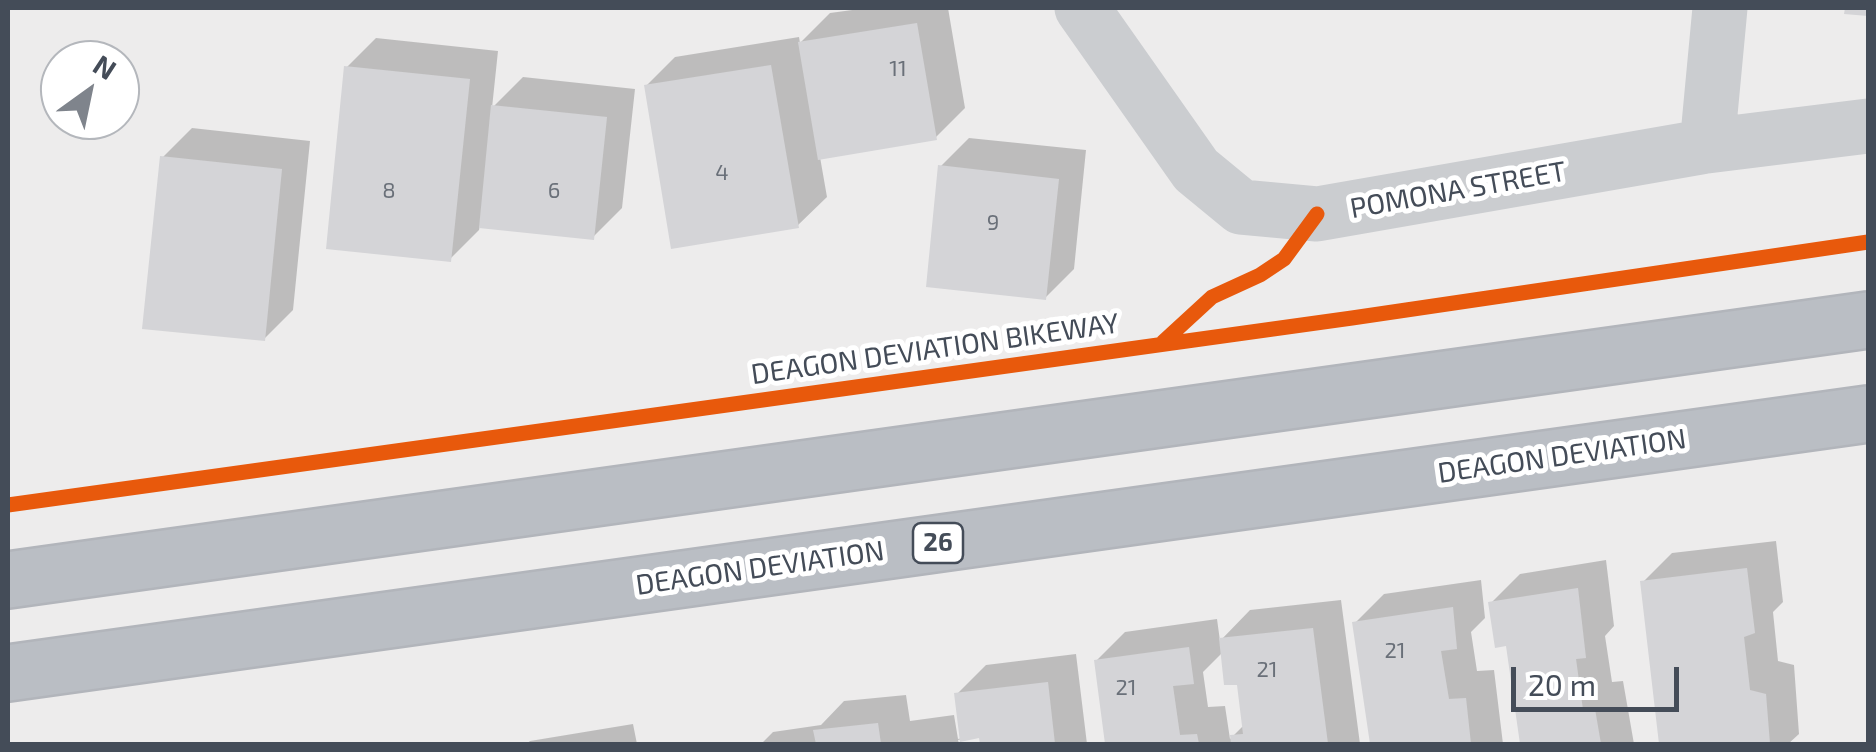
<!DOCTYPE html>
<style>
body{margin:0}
#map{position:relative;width:1876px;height:752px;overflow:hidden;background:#edecec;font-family:"Exo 2",sans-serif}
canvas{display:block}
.frame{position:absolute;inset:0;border:10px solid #444c58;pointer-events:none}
.north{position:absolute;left:40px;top:40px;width:100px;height:100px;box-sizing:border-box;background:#fff;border:2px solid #b4b7bc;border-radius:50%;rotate:33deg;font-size:28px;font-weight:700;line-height:40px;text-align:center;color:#444c58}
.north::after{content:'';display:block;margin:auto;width:35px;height:45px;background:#7f848c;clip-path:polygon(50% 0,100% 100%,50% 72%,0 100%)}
.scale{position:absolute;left:1511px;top:667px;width:168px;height:45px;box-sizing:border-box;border:5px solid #444c58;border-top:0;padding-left:12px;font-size:30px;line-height:35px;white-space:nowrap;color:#444c58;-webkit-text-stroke:8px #fff;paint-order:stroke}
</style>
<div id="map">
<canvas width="1876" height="752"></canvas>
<div class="frame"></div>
<div class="north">N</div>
<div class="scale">20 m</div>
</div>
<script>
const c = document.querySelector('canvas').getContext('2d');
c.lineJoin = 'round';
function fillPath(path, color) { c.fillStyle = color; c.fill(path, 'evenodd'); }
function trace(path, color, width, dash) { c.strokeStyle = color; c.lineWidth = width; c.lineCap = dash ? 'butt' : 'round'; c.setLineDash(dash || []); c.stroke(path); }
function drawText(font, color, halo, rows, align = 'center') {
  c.font = font + ' "Exo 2",sans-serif'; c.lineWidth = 10; c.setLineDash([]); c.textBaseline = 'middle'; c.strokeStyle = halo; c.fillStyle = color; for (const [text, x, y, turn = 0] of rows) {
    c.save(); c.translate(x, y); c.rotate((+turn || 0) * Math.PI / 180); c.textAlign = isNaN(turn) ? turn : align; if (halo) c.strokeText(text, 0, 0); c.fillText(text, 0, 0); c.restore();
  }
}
fillPath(new Path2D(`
 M867,8H948L965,108L936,137L820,157L827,197L797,226L646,86L675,57L799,37L800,43L830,13Z
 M376,38L498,51L492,108L523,77L635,89L622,208L593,237L480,225L479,230L450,259L347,67Z
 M192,128L310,141L293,310L264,339L163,157Z
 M969,138L1086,150L1074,269L1045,298L940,167Z
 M1776,541L1783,602L1773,612L1778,661L1794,665L1799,734L1788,744H1662L1643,582L1672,553Z
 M1606,560L1614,626L1605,636L1612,682L1623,681L1634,744H1520L1522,742L1508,643L1491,603L1520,574Z
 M1481,580L1485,618L1471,632L1477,671L1494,670L1503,744H1372L1355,623L1384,594Z
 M1341,600L1360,744H1108L1096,661L1125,632L1217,619L1220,641L1250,610ZM1223,652L1239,682L1245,724L1230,739L1225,706L1208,707L1203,672Z
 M1076,654L1087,744H982L981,735L958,740L959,744H761L773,732L821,725L844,701L906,695L910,721L954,715L958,739L962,738L957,694L986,665Z
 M633,724L637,744H526L530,741Z`), '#0003');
fillPath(new Path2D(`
 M1845,8H1868V16L1844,14Z
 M917,23L937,140L818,160L798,42Z
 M771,65L799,228L671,249L644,85Z
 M344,66L470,79L451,262L326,249Z
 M491,105L607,117L594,240L479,228Z
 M160,156L282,169L265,341L142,329Z
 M938,165L1059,179L1046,300L926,287Z
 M1747,568L1755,633L1744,637L1750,690L1766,694L1770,744H1659L1640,581Z
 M1578,588L1586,658L1576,659L1583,710L1595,709L1601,744H1520L1506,646L1495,648L1488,602Z
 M1453,607L1457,649L1441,651L1449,699L1466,698L1471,744H1370L1352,622Z
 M1313,628L1328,744H1231L1230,735L1243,734L1237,685H1224L1219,638Z
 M1189,647L1194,684L1173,686L1180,735L1197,734L1199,744H1105L1094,660Z
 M1048,682L1055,744H980L979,738L960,742L954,693Z
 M878,723L881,744H816L813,730Z`), '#d4d4d7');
const highway = new Path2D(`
 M8,580L1868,320
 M8,673L1868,414`);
trace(highway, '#b2b5bb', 60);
trace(new Path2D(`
 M1082,8L1196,170L1241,207L1317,214L1707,146L1868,126
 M1707,146L1720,8`), '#cbcdd0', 55);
trace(highway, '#babec4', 55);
trace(new Path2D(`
 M1163,342L1212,297L1260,275L1284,259L1317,214
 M8,505L1352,318L1868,242`), '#e8590c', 15);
drawText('22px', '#6a7079', null, [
 ["11",898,69],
 ["4",722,173],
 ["8",389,191],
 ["6",554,191],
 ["9",993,223],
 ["21",1395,651],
 ["21",1267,670],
 ["21",1126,688]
]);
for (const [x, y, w] of [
 [938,543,50]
]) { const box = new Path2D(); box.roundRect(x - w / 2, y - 20, w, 40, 8); c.fillStyle = '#fff'; c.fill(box); trace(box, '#444c58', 2.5); }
drawText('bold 25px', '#444c58', null, [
 ["26",938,543]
]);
drawText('28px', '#444c58', '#fff', [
 ["POMONA STREET",1458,190,-10],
 ["DEAGON DEVIATION BIKEWAY",935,349,-8],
 ["DEAGON DEVIATION",1562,456,-8],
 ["DEAGON DEVIATION",760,568,-8]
]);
</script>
